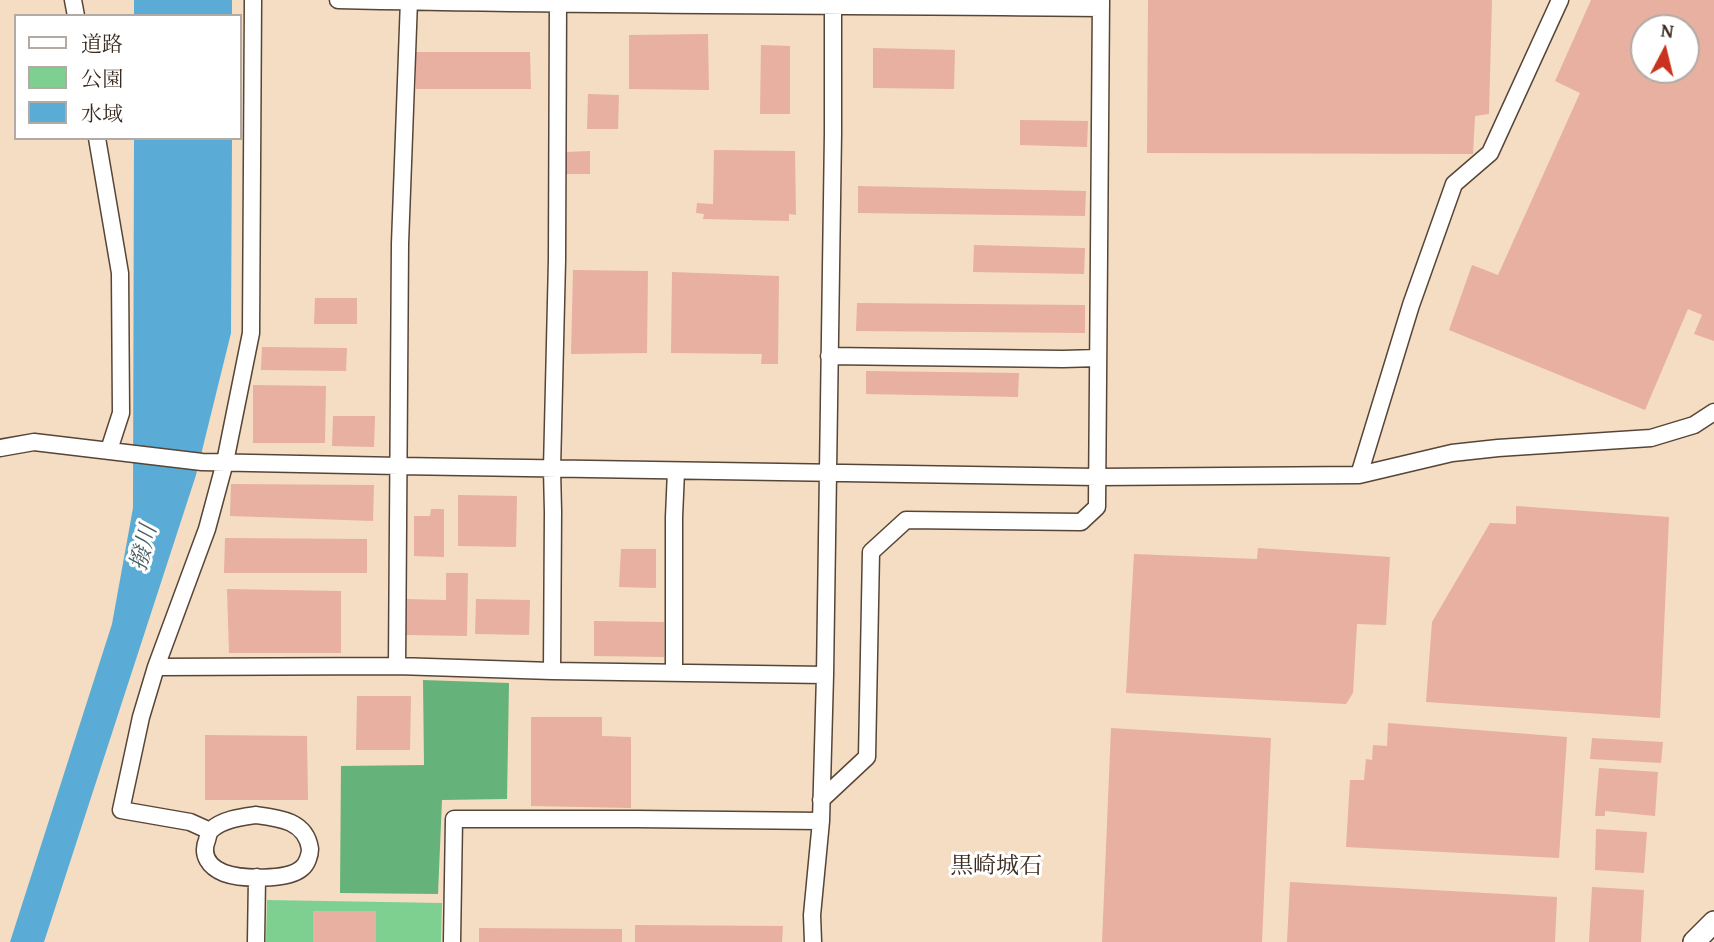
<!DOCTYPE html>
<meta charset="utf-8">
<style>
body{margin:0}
#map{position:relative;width:1714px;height:942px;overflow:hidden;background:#f4ddc2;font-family:"Gentium Book Plus","Noto Serif JP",serif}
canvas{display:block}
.legend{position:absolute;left:14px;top:14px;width:228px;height:126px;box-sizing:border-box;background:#fff;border:2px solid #b1aaa5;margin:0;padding:9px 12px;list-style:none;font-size:21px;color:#3b2a1e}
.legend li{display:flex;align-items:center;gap:14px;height:35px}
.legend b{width:35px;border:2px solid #b1aaa5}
.north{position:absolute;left:1630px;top:14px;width:70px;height:70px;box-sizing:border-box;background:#fff;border:2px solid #b1aaa5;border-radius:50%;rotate:7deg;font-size:19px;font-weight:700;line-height:28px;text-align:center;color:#3b2a1e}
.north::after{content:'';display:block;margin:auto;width:24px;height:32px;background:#c8321e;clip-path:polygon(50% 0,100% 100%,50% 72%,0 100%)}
</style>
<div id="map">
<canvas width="1714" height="942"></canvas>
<ul class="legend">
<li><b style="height:9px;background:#fff"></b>道路</li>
<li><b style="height:19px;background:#7ed091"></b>公園</li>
<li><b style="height:19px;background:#5aabd5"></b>水域</li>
</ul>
<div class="north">N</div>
</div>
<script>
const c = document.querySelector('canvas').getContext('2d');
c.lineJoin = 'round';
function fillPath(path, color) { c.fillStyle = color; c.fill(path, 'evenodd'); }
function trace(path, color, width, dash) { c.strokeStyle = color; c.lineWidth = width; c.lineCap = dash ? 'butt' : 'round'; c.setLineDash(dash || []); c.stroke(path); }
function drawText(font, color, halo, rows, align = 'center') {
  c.font = font + ' "Gentium Book Plus","Noto Serif JP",serif'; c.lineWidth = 6; c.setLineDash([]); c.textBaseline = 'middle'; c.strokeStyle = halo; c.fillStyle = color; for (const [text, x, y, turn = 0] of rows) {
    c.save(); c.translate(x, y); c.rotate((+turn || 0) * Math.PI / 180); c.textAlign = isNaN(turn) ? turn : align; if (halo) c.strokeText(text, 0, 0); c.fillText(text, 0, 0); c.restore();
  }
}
fillPath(new Path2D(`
 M267,900L442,903L441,942H266Z`), '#7ed091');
fillPath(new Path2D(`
 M423,680L509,683L507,799L442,800L438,894L340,893L341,766L424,765Z`), '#66b27b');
fillPath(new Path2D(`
 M134,0H232V16H134Z
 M134,138H232L231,333L196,475L44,942H10L112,624L133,508Z`), '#5aabd5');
fillPath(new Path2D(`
 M1148,0H1492L1489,114L1475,116L1473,154L1147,153Z
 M1591,0H1714V341L1694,334L1702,315L1688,309L1645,410L1449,330L1472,265L1498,275L1580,93L1555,81ZM1644,28H1686V70H1644Z
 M708,34L709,90L629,89V35Z
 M761,45L790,46V114H760Z
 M873,48L955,50L954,89L873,88Z
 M416,52H530L531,89H416Z
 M588,94L619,95L618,129H587Z
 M1020,120L1088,121L1087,147L1020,145Z
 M714,150L795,151L796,215L789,214V221L703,219L704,214L696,213L697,203L713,204Z
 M590,151V174H566V152Z
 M858,186L1086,191L1085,216L858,213Z
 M974,245L1085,248L1084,274L973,272Z
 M573,270L648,271L647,353L571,354Z
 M672,272L779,276L778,364H761L762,354L671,353Z
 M315,298H357V324H314Z
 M857,303L1085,305V333L856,331Z
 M262,347L347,348L346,371L261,370Z
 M866,371L1019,373L1018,397L866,394Z
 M253,385L326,386L325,443H253Z
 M333,416H375L374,447L332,446Z
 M231,484L374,485L373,521L230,516Z
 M458,495L517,496L516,547L458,546Z
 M1516,506L1669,517L1660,718L1426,702L1432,622L1490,523L1516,524Z
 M431,509H444V557L414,556V516H430Z
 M225,538L367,539V573H224Z
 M1258,548L1390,557L1386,625L1357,624L1353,693L1346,704L1126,693L1134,554L1257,559Z
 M621,549H656V588L619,587Z
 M446,573H468L467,636L406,635L407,599L446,600Z
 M227,589L341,591V653H229Z
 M476,599L530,600L529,635L475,634Z
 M594,621L664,622V657L594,656Z
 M357,696H411L410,750H356Z
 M531,717H602V736L631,737V808L531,806Z
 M1388,723L1567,737L1559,858L1346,847L1350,780H1364L1366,759L1372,760L1373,745L1387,746Z
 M1111,728L1271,738L1262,942H1102Z
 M205,735L307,736L308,800H205Z
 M1592,738L1663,742L1661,763L1590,759Z
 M1599,768L1658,772L1655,816L1605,811V816H1595Z
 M1596,829L1647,832L1644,873L1595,870Z
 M1290,882L1557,897L1555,942H1287Z
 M1592,887L1644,890L1641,942H1589Z
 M313,911H376V942H313Z
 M635,925L783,926L782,942H635Z
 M479,928L622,929V942H479Z`), '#e7b0a1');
const street = new Path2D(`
 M73,0L76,16
 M253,0L251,333L225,462L207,529L156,667L397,666L552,671L825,675
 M338,0C593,6 847,5 1101,8
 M97,138L120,273L121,413L109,450
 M829,356L1063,359L1098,358
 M0,448L34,442L202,462L399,466L1097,477L1359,475L1452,453L1498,448L1651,438L1694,425L1714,412
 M1359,475L1411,305L1454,184L1490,153L1560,0
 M397,666L400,244L409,0
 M156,667L141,717L121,810L190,822L210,831
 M552,671L553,512L552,469L557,260L558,0
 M674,672V517L676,471
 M821,800L867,757L871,552L906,520L1081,522L1097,507L1101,0
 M256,815C280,818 306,821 310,849C310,855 307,864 302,868C288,881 240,879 224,873C209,867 201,855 207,840C208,836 209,832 211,830C223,819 242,817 256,815Z
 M256,942L257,877
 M452,942L454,819H636L821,821
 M813,942L812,915L821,821L825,675L833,133V0`);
const secondary = new Path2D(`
 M1694,942L1714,922`);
trace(street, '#574537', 19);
trace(secondary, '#574537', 24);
trace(street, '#fff', 16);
trace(secondary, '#fff', 21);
drawText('italic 23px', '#475e67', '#fff', [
 ["撥川",145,548,-76]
]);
drawText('23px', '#3b2a1e', '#fff', [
 ["黒崎城石",996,867]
]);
</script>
